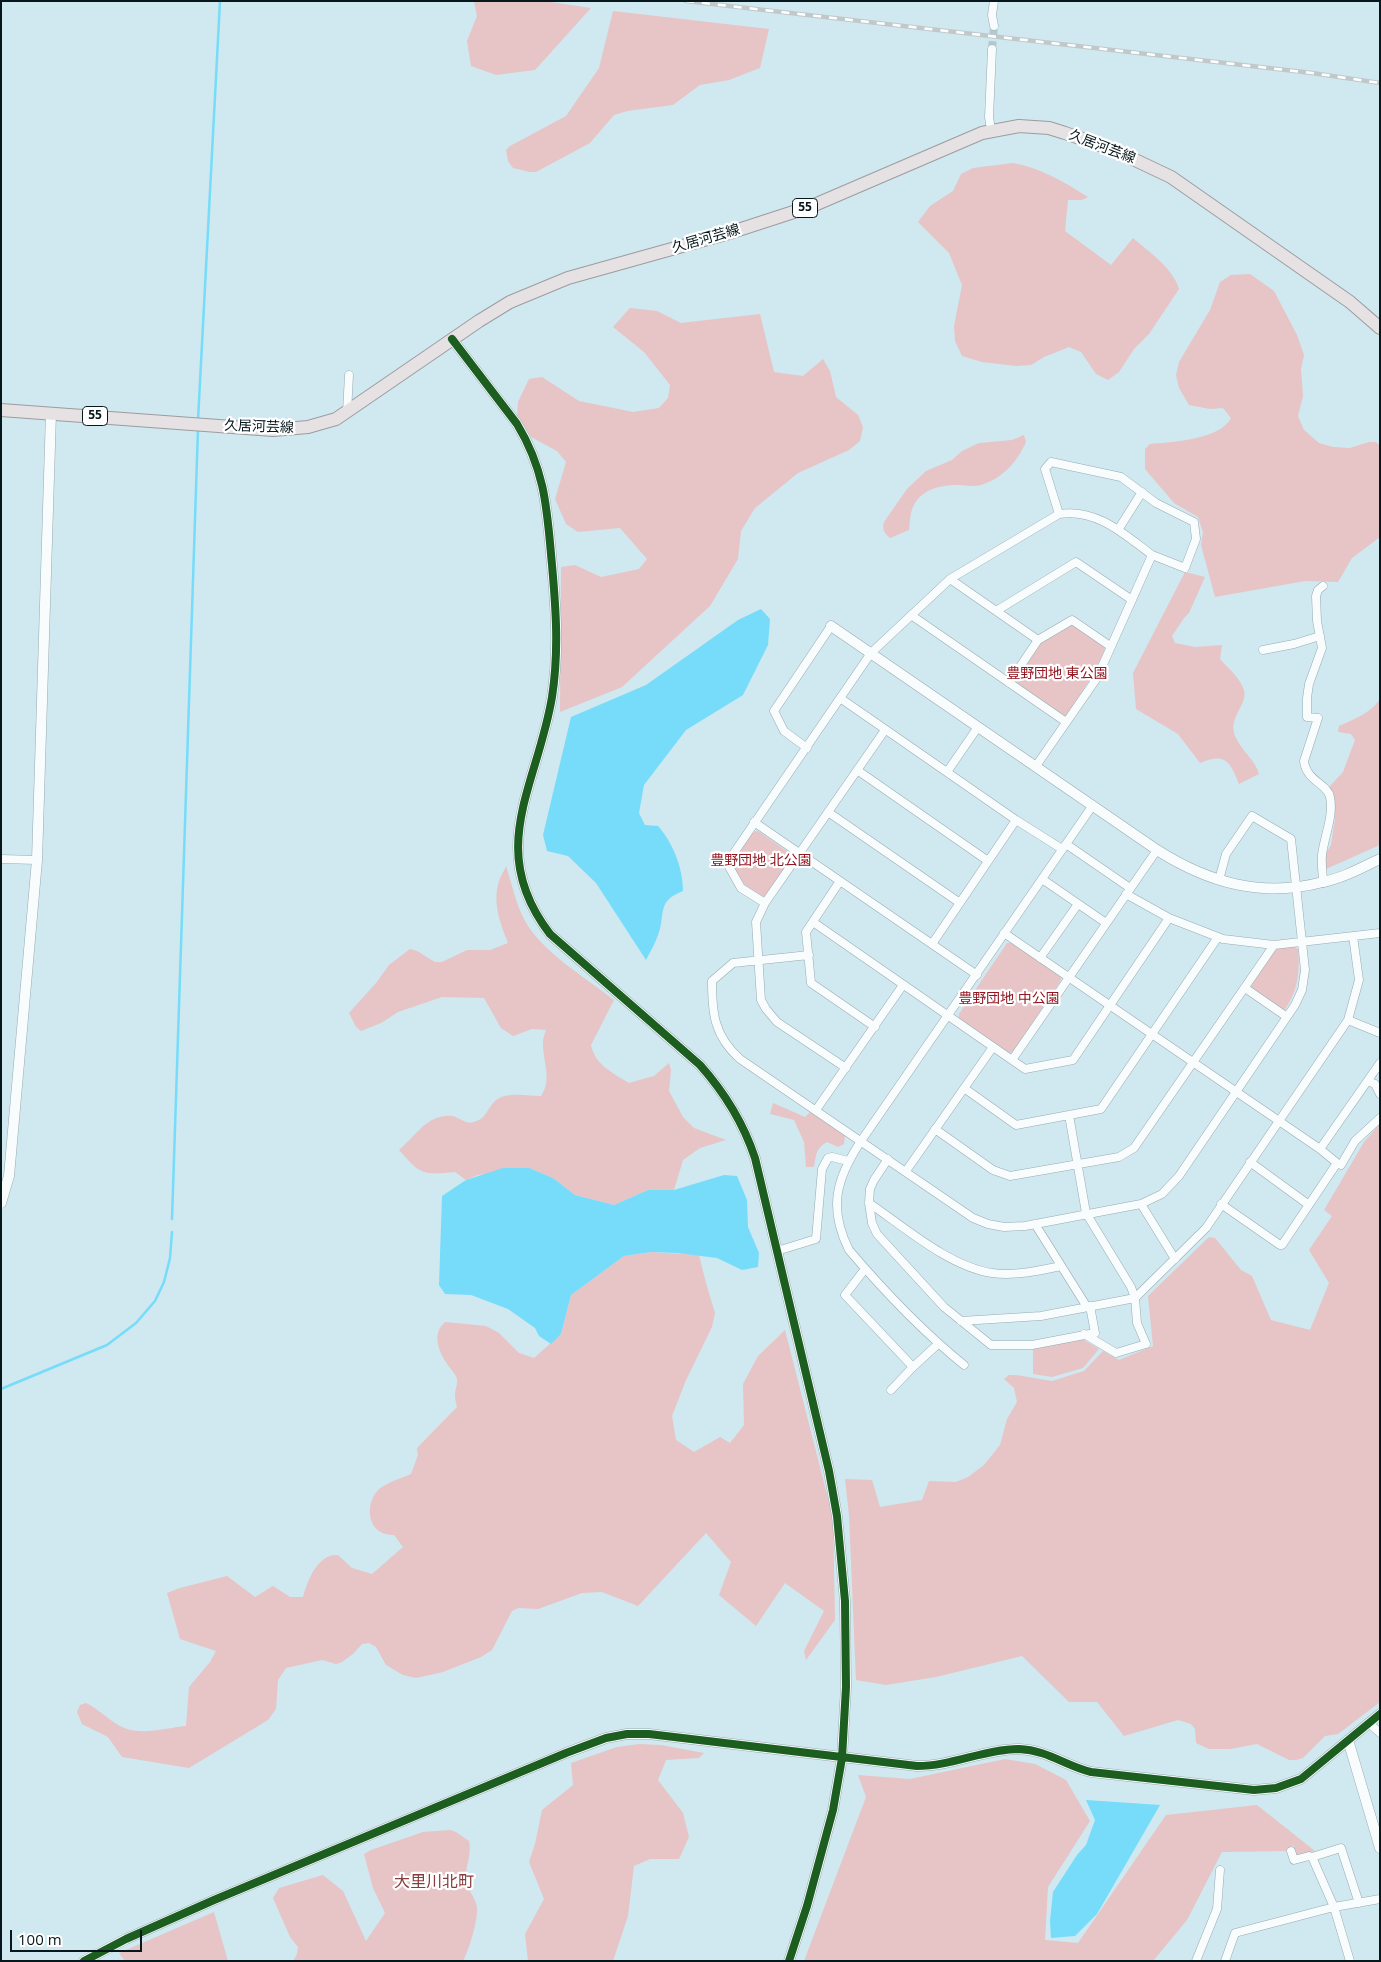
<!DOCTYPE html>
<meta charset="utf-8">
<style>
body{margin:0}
#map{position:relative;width:1381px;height:1962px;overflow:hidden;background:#d0e8f0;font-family:"Open Sans",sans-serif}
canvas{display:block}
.frame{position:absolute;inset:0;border:2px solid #07181d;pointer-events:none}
.scale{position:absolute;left:10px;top:1930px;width:132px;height:22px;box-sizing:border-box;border:2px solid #07181d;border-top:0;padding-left:6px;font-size:15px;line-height:18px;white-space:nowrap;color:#07181d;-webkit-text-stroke:4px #fff;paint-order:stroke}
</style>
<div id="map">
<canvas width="1381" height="1962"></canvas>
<div class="frame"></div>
<div class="scale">100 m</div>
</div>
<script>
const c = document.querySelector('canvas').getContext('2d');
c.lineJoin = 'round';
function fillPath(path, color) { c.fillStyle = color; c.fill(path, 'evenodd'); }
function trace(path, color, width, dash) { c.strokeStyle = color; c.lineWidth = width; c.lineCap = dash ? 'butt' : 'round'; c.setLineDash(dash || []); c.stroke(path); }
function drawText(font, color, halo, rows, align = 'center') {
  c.font = font + ' "Open Sans","Noto Sans JP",sans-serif'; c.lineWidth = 4.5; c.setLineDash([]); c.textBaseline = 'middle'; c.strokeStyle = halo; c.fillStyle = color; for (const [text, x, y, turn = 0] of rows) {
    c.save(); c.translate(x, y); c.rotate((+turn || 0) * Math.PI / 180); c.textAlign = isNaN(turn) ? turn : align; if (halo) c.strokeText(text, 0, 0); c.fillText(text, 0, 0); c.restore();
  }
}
fillPath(new Path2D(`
 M474,1H544L591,8L535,70L496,75L471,66L467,41L477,16Z
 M613,11L769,29L760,68L729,80L700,85L673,105L627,111L614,115L590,143L536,172H530L513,168L508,161L506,150L510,146L566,116L599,68Z
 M1013,163C1041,168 1064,182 1088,197L1082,200H1068L1065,231L1111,265L1133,238C1149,252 1173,268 1179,289L1149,334L1134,349L1119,372L1108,380L1096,374L1081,352L1069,347L1044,357L1031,365L1016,366L982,362L962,356L955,341L954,326L962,285L949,253L918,222L930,206L953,191L961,174L973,168Z
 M1250,274L1274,291L1297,335L1304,355L1301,369L1303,396L1298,416L1304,430L1319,443L1333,447L1350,448L1369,442H1376L1380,446V537L1352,558L1338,582L1305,581L1215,597L1201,545L1203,532L1198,517L1174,503L1145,469V449L1150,444C1171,442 1220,440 1231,418L1223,408L1210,409L1189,405L1179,388L1176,375L1179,362L1210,310L1220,282L1231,275Z
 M630,308L657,311L681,323L760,314L774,372L803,376L823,359L830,371L836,397L858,415L863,427L860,441L849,450L798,473L755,508L741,531L738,559L710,606L622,687L560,712L561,567L575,565L601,577L639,569L647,559L620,528L578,532L566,524L555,499L566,462L557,451L531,437L517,416L518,402L529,379L542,377L579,401L633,412L659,408L668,398L670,385L644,352L613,327Z
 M1024,435L1026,442C1017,462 1003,478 981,485C974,487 965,485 958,485C940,485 921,489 913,507C910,513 910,523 909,530L890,538C884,533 882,530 884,522L907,489L926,471L952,460L962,451L979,443L1012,440Z
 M1185,572L1205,577L1189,613L1184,618L1172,636L1175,643L1195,647L1222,645L1220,659C1229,669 1240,678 1244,690C1248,706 1226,718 1236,738C1242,751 1255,760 1259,774L1239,784C1230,762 1226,752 1200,763L1178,734L1136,709L1133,673Z
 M1070,625H1073L1103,646L1105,649L1094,673L1066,716H1062L1017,683L1016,679L1041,643Z
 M1380,699V845L1326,869L1324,856L1331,845L1335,819V811L1329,799L1330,786L1343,772L1355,740L1351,734L1338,732L1339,726C1354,719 1370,714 1380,699Z
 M758,831L791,854L792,858L766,896L763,897L745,885L731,864L752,832Z
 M506,866C512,884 516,905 525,921C543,953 585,977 614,1000L591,1045C595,1065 613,1073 629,1083L654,1076L669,1063L671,1070L669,1091L683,1117L694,1128L726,1140L700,1148L683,1160L674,1190H648L614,1205L575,1195L553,1178L529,1168L478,1175L466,1180L455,1172C422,1175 421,1175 399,1150C416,1136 427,1114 452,1116C460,1117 465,1125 474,1122C486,1119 487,1109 495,1101C506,1091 528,1096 541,1096C553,1079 542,1060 543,1041C543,1038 545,1033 546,1030L532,1029L513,1036L501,1028L484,998L442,997L398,1012L381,1023L361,1031L356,1027L349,1013L376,983L389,965L410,949L417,951L435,962H442L467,950H490L508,943C501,925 493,905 498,885C499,878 504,872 506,866Z
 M1007,943H1012L1061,976V980L1013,1052L1008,1053L959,1018V1014Z
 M1293,946L1298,949C1300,972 1298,991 1284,1011L1250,988L1276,948Z
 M773,1103L805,1117L810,1112L845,1135L844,1144L838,1147L827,1142C816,1148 816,1155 814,1167H806L804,1142L794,1120L770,1114Z
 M1380,1124V1702L1338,1734L1325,1736L1303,1758L1296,1760H1289L1257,1744L1230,1749H1209L1196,1743L1195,1729L1191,1724L1178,1720L1124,1736L1097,1702H1069L1022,1656L936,1677L886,1685L856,1680L849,1515L845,1479L872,1480L880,1507L922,1500L929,1481L956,1482L968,1477L984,1465L1000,1445L1007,1419L1017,1402L1014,1388L1004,1379L1009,1375H1016L1052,1381L1084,1371L1103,1351L1119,1360L1153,1346L1148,1296L1209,1237L1215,1238L1241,1270L1252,1276L1271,1320L1310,1330L1329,1283L1309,1250L1332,1216L1324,1210L1364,1142Z
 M651,1252L699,1255L706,1283L715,1313L712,1327L686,1380L672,1416L676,1440L694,1452L720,1437L730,1443L744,1425L743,1384L758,1356L785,1330L833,1518L835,1620L806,1660L804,1651L824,1611L785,1583L756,1626L719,1595L731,1562L706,1533L638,1606L602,1592L582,1593L538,1609L518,1608L512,1611L492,1650L481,1657L443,1672L416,1678L403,1675L386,1665L376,1647L369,1643L362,1644L353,1654L342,1662L336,1664L322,1660L286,1668L278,1680L276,1709L268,1720L189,1768L122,1757L108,1737L82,1724L77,1712L80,1705L86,1703C99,1709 109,1721 122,1727C140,1736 166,1728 186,1726L189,1687L210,1662L216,1651L180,1639L167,1593L180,1588L227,1576L255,1597L273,1586L290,1597H303C308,1580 317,1554 338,1555L352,1568L372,1574L403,1547L394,1535C389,1535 383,1534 379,1531C365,1521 368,1496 382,1487C391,1481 402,1478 411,1474L418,1455L417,1448L457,1407C456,1403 455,1399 455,1395C455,1389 458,1384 457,1379C455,1372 449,1368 446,1362C438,1350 432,1333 445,1322L486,1326L499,1333L519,1353L534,1358L561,1334L571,1295L624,1256Z
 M1077,1339L1084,1340L1099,1349L1083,1368L1052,1377L1033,1374V1348Z
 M639,1744L661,1745L704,1753L699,1758L666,1760L658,1780L683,1813L689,1837L679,1859H650L634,1866L628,1916L613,1961H528L525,1934L544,1899L529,1862L535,1844L542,1810L573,1785L571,1763L617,1747Z
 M1005,1759L1035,1764L1066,1780L1090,1821L1048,1887L1045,1940L1078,1943L1166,1815L1257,1805L1315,1851L1296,1855L1293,1845L1286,1851L1222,1852L1187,1920L1153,1961H804L866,1797L858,1775L910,1779Z
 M450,1830L456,1832L469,1841C472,1855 465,1866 466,1879C467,1890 476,1898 477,1908C478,1920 469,1950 463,1961H293L297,1954L298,1947L290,1937L273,1898L279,1888L323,1875L343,1891L366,1941L385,1913L373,1888L364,1854L371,1850L423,1832Z
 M214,1912L228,1961H125L119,1953Z`), '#e7c4c5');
fillPath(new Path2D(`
 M761,609L770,619L768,645L743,695L686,730L644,785L639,813L645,825L658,826C673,843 683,868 683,891C656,901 666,914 658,935C655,944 650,952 646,960L596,883L568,856L547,851L543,835L571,717L646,685L738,620Z
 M503,1168H529L553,1178L575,1195L614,1205L648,1190H674L724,1175L737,1176L747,1200L748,1227L759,1253L758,1267L742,1270L717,1258L677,1253L651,1252L624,1256L571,1295L561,1334L551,1344L539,1336L535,1328L508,1309L471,1295L445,1294L439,1285L442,1196L466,1180Z
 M1086,1800L1160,1805L1097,1914L1075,1936L1051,1938L1050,1921L1053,1892L1077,1855L1086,1845L1095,1820Z`), '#76dcf9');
trace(new Path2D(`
 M198,420L220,1
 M172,1219L198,428
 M1,1389L107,1345L136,1323L155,1301L164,1282L170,1258L172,1232`), '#76dcf9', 2.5);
trace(new Path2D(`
 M992,49L994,26`), '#b2c9d0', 8, [8, 4]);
const minor = new Path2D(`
 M994,26L992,15L994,1
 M991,130L989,117L992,49
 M347,412L349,375
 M1059,514C1096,508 1124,534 1152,555
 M1118,530L1142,492
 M950,579L1038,640
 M1323,586L1318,590L1316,596L1317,621L1322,648L1309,684L1307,698V717L1318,718L1304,761C1306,781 1328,784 1330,797C1334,816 1324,837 1322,855C1321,864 1323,874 1323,883
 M996,611L1076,562L1132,600
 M911,615L1066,722
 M1263,650L1294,644L1320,636
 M1009,683L1038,640L1072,620L1110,646
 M840,698L1016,820L1062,849
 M807,748L784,731L774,711L831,626
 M857,770L988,861
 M947,772L978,727
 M828,812L960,903
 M754,822L977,975
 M1066,844L1130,888
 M1,859L37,860
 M1042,879L1106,923
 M840,881L806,932L811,983L875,1027
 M1126,894L1169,918L1223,939L1274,945L1380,933
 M765,903L741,888L727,863L871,653L950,579L1059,514L1045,469L1051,462L1121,477L1156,503L1194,522L1196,539L1185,568L1152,555L1097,678L1036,766
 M813,922L1025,1069L1073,1060L1169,918
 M1004,933L1320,1149L1337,1163
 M932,944L1016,820
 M809,955L733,963L712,981C712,1013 714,1036 740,1059L973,1218L988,1224L1004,1227L1025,1226L1141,1204L1162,1194L1179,1176L1295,1005L1302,990L1305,970L1291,839L1252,816L1226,854L1219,880
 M1040,958L1078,904
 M1245,988L1287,1017
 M1348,1020L1380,1033
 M1012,1060L1157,850
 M846,1068L777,1022L766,1009L761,1000L756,922L765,903L885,730
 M1368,1081L1375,1084L1380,1094
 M964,1088L1016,1125L1101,1109L1218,937
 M816,1110L903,985
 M1069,1115L1086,1213L1131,1287L1135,1298L1137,1323L1146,1344L1116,1353L1084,1334
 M935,1129L993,1170L1010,1176L1119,1157L1134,1148L1274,945
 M1320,1149L1380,1063
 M888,1159L874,1180L870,1189L869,1203L872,1223L877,1234L944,1307L991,1345H1032L1095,1333L1090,1306
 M1250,1162L1309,1205
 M906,1171L993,1047
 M869,1203C904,1227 950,1267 992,1273C1015,1276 1038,1271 1061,1266
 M1141,1204L1175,1259
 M1221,1204L1280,1245H1282L1337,1163L1341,1165L1355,1141L1380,1118
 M1035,1224L1087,1307
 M777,1251L816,1239L822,1169L828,1158L832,1157L848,1161
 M865,1269L845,1295L913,1367L938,1344
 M961,1321L1041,1316L1135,1298L1206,1228L1348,1020L1359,980L1353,936
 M964,1365C922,1331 884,1291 849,1250C828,1208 836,1179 861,1141L1093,805
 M891,1390L913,1367
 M1369,1723L1380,1733
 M1291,1851L1294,1860L1309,1856L1312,1857
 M1196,1961L1217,1909L1220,1870
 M1225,1961L1235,1933L1334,1907L1380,1899
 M1350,1961L1334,1907L1312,1857L1341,1848L1359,1903`);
const tertiary = new Path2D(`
 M452,339L517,424C546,472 547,511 552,565C556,610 559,652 552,697C537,787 485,849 550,934L700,1065C725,1093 743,1122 755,1158L829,1471L837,1516L845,1601L846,1687L842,1758L833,1810L807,1906L789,1961
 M831,626L1157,850C1209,883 1262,898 1323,882C1343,878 1361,868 1380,859
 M1,1203L9,1176L37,860L51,413
 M1348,1740L1380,1848
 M84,1961L126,1939L214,1900L566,1753L606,1738L627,1734H649L917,1766C952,1766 985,1749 1019,1749C1047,1750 1066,1766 1091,1772L1254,1790L1276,1788L1301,1779L1380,1714`);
const primary = new Path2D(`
 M1,410L273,430L308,427L336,419L479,321L510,302L568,278L729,233L812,206L982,133L1019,126L1049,128L1065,133L1114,150L1171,177L1350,302L1380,328`);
trace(minor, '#98aab0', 9);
trace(tertiary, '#98aab0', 11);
trace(primary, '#9c9c9f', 14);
trace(minor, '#f8fcfd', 8);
trace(tertiary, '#f8fcfd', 10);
trace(primary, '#e6e2e3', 12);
const rail = new Path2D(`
 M686,1L1312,73L1380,83`);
trace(rail, '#c1c8ca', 4.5);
trace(rail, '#fff', 2.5, [8]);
trace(new Path2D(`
 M452,339L517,424C546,472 547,511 552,565C556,610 559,652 552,697C537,787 485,849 550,934L700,1065C725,1093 743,1122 755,1158L829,1471L837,1516L845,1601L846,1687L842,1758L833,1810L807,1906L789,1961
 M84,1961L126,1939L214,1900L566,1753L606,1738L627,1734H649L917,1766C952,1766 985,1749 1019,1749C1047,1750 1066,1766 1091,1772L1254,1790L1276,1788L1301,1779L1380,1714`), '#1b5e20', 8);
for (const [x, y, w] of [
 [805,208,25],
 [95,416,25]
]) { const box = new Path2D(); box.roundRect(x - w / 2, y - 9.5, w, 19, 4); c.fillStyle = '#fff'; c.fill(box); trace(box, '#07181d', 1); }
drawText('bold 12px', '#07181d', null, [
 ["55",805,208],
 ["55",95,416]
]);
drawText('14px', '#07181d', '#fff', [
 ["久居河芸線",1102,147,21],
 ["久居河芸線",706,239,-16],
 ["久居河芸線",259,427,2]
]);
drawText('14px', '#911620', '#fff', [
 ["豊野団地 東公園",1057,674],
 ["豊野団地 北公園",761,861],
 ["豊野団地 中公園",1009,999]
]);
drawText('16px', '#863d3b', '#fff', [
 ["大里川北町",434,1882]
]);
</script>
